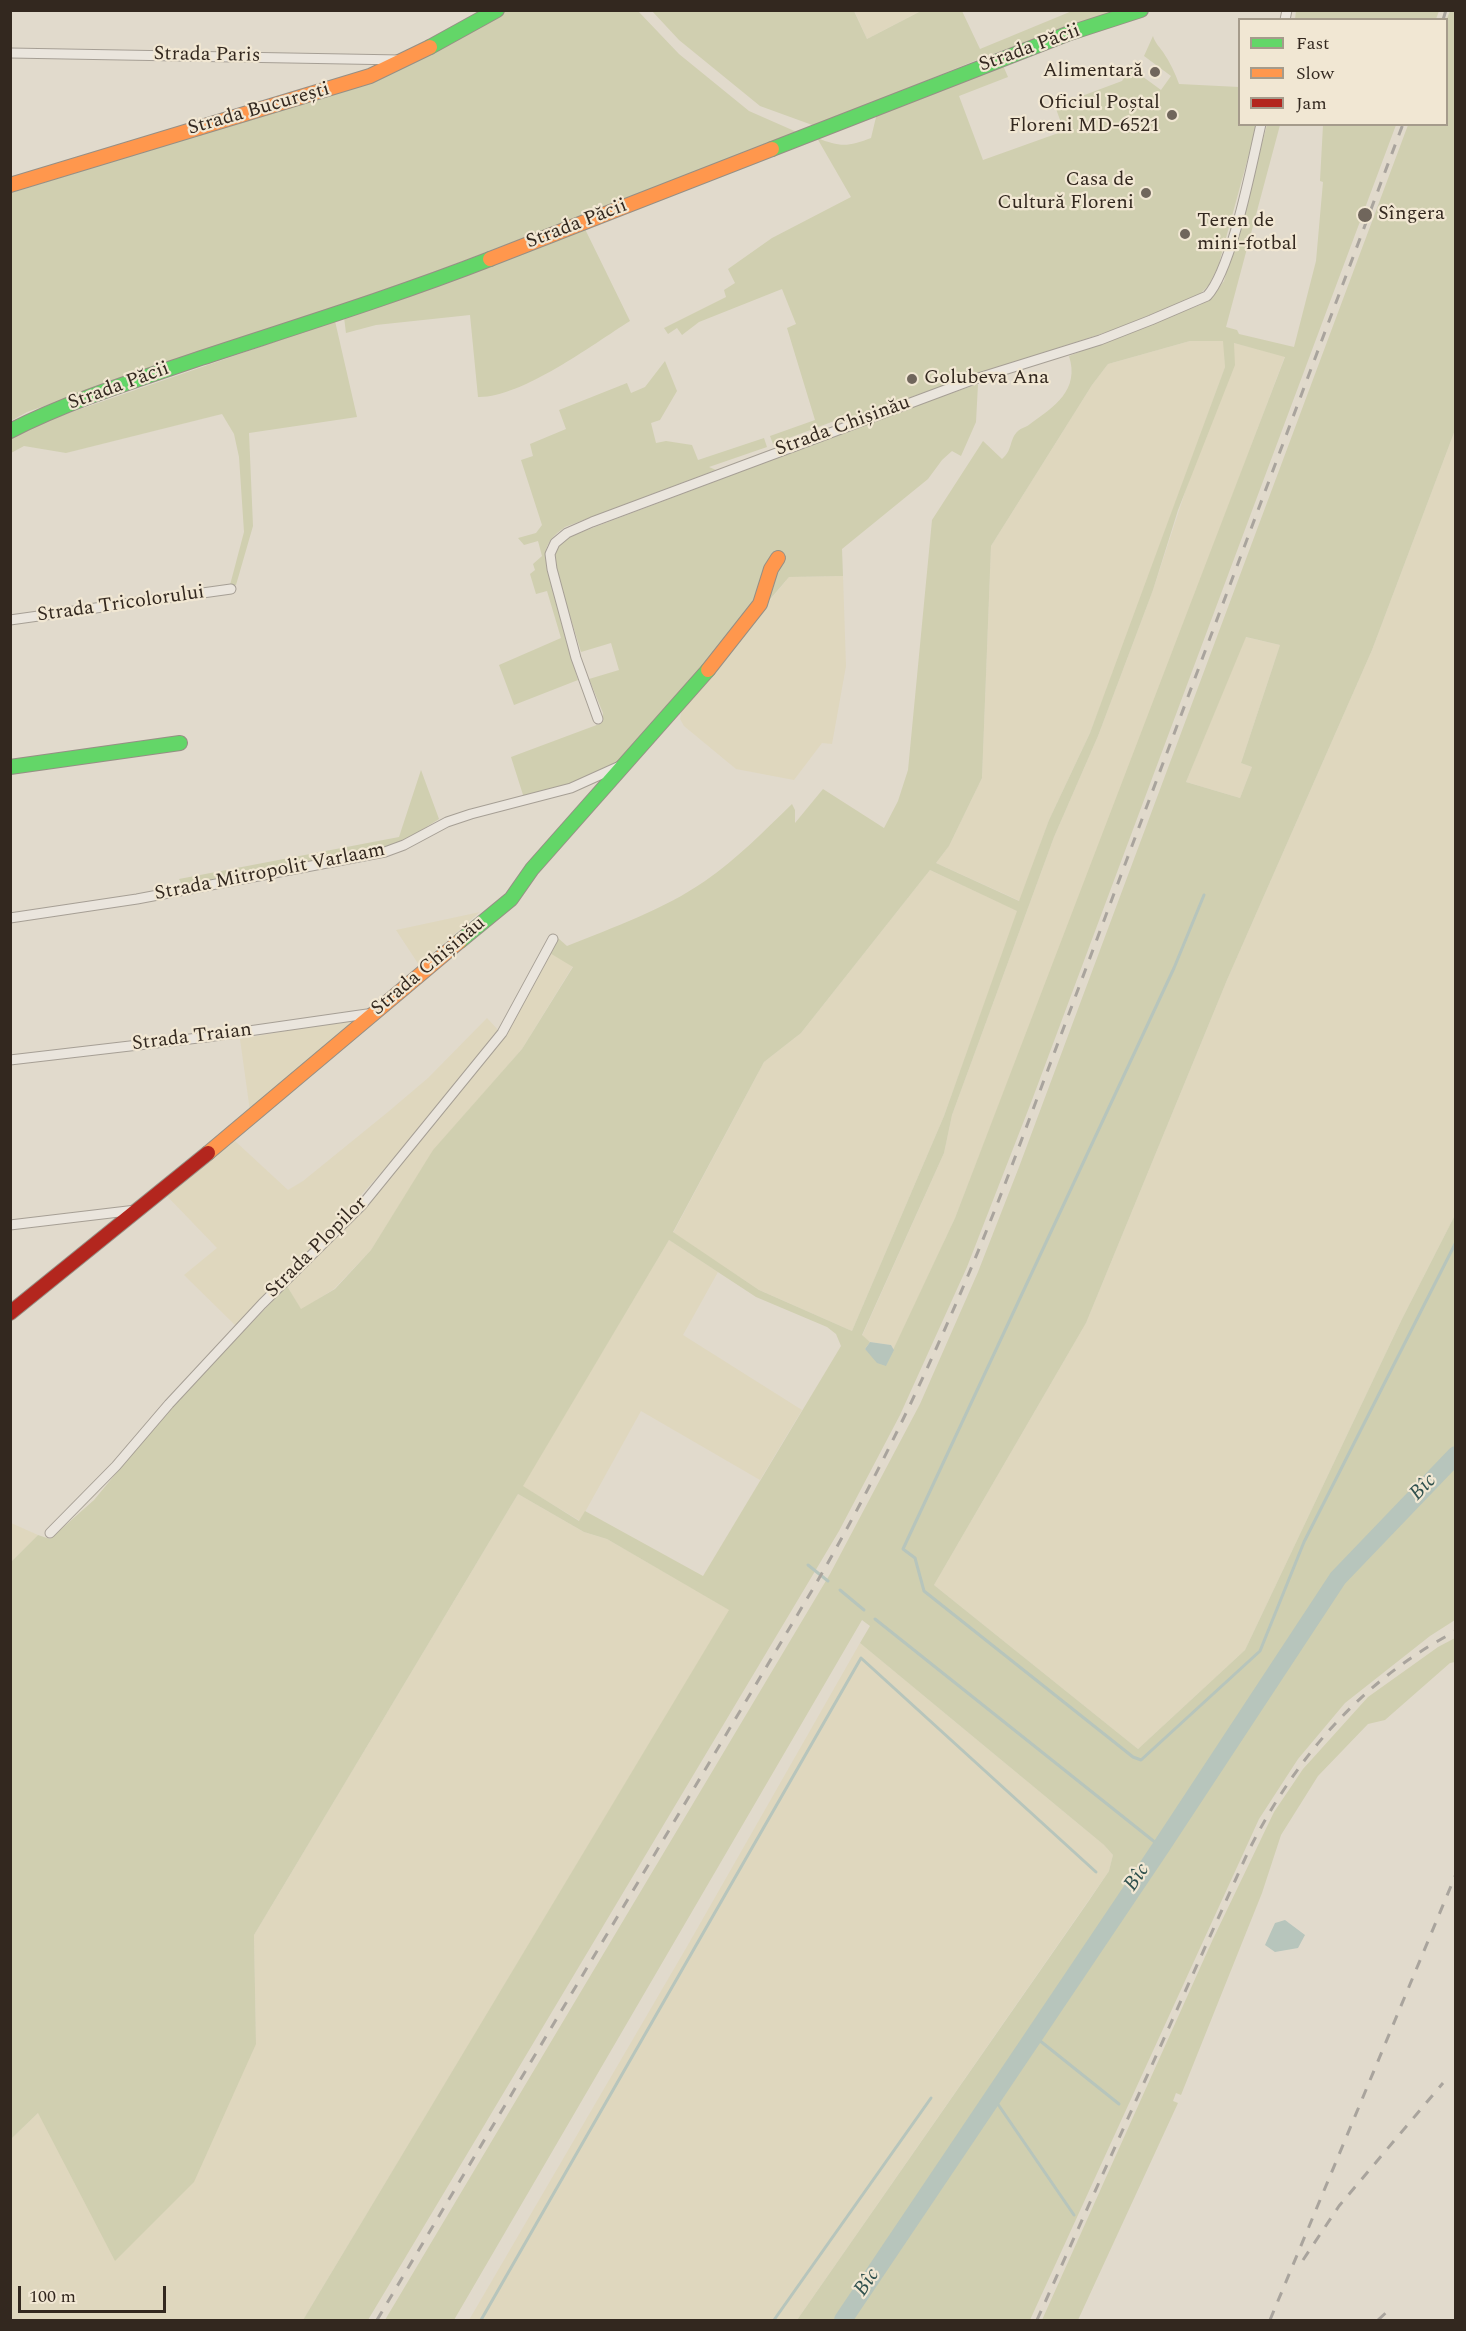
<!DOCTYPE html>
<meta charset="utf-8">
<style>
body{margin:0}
#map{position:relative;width:1466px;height:2331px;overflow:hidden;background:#e1dacc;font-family:Spectral,serif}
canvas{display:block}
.frame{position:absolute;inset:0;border:12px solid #33281f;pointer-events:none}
.legend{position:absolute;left:1238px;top:18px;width:210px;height:108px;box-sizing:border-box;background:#f1e7d3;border:2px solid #a59b8b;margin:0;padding:8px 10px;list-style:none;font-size:18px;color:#33281f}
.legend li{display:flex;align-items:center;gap:12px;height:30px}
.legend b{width:30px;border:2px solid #a59b8b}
.scale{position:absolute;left:18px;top:2286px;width:148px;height:27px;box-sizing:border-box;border:3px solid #33281f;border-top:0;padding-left:8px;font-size:18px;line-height:21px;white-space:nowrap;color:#33281f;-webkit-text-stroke:4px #f1e7d3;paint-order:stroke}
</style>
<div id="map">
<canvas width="1466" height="2331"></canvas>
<div class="frame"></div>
<ul class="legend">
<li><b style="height:8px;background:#63d668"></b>Fast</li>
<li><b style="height:8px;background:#ff974d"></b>Slow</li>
<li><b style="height:8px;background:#b3261e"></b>Jam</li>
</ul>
<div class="scale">100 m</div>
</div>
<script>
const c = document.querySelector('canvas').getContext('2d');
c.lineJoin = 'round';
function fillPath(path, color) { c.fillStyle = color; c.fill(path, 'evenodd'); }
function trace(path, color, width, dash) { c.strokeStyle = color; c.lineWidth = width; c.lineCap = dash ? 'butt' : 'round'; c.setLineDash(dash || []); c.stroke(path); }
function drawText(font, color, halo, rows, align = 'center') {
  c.font = font + ' Spectral,serif'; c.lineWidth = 4.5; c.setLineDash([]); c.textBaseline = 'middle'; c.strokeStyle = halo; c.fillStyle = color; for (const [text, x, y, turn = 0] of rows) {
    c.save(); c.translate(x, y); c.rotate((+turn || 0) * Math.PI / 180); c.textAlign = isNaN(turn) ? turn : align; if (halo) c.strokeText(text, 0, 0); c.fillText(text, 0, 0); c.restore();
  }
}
fillPath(new Path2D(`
 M854,10L921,11L867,39Z
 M1190,341H1224L1225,367L1121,653L1090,733L1049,820L1020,901L936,863L949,846L982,778L991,546L1092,385L1108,364Z
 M1234,343L1285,356L1125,781L955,1218L894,1350L891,1345L870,1342L862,1336L944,1153L952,1115L1054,837L1098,736L1153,590Z
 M1455,430V1215L1402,1319L1245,1650L1138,1749L934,1585L1086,1323L1227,980L1372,650Z
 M843,576L846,666L832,744L822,743L794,780L736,769L684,726L680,719L682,707L789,577Z
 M1245,637L1280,645L1241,763L1252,767L1240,798L1186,782Z
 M930,870L1018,911L944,1116L852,1331L759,1290L673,1233L764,1062L801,1033Z
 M480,912L419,965L396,930Z
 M548,952L573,966L522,1049L434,1150L371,1250L334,1289L301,1310L287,1286L351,1222L501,1042Z
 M365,1017L250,1111L240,1039Z
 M487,1018L500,1032L412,1138L337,1222L236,1326L184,1275L217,1248L166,1195L235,1141L288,1190L303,1181L388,1112L428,1078Z
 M669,1240L718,1272L683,1335L802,1410L760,1480L641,1411L580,1521L522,1486Z
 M518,1494L584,1532L607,1539L730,1610L303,2320H11V2139L38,2113L256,2044L254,1935Z
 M11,1523L38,1535L11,1562Z
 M860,1643L1104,1845L1113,1855L1109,1871L797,2320H469L685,1950Z`), '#dfd7be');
fillPath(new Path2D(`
 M1111,10L1112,12L984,57L815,126L760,106L679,40L652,11H854L867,39L921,11H962L980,49L1072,11Z
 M505,11H638L679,54L749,111L799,133L421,277L27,412L11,421V193L370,81L458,38Z
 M1296,11V10L1439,11L1436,19H1295Z
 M1450,11H1456L1455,430L1372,650L1227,980L1086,1323L934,1585L1138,1749L1245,1650L1402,1319L1455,1215V1620L1430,1636L1345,1703L1298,1759L1259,1819L1030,2320H797L1088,1902L1109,1871L1113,1855L1104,1845L860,1643L870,1626L862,1620L454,2320H385L830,1574L920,1404L978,1272L1019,1167L1408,125L1446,124V21ZM1246,637L1280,645L1241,763L1252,767L1240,798L1186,782Z
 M1153,36C1155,43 1159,46 1163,52C1170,62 1175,73 1179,84L1239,87L1240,124L1257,125L1218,267L1209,285L1198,296L1110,331L965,378L838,423L837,420L773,444L770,436L815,420L787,328L796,324L782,289L699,322L682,335L677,328L668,334L664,328L726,297L724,290L735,283L728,269L772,238L851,197L817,138C840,147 848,147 871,138L877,113L1002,63L1008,77L959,96L983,160L1064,131L1055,106L1122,81L1131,68L1161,90L1171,76L1144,56Z
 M1267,125H1280L1226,327L1237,330L1239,334L1294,347L1316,261L1323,182L1320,181L1323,125H1396L1032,1100L967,1267L900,1415L839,1531L368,2320H303L729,1610L607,1539L584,1532L518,1494L254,1935L256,2044L194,2182L115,2261L38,2113L11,2139V1562L38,1535L50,1539L94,1500L170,1408L287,1286L301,1309L335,1289L371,1250L433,1150L522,1049L573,967L548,952L558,938L567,946C614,927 663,910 705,881C737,859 764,831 792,804L795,810V823L823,789L884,828L898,801L908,770L932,520L983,441L1002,459C1013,450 1009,439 1018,431C1021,428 1027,427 1030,424C1054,407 1080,390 1069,356L1200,305L1215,293L1224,281ZM1190,341H1223L1225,367L1090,733L1049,820L1019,901L936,863L949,846L982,778L991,546L1092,385L1108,364ZM1234,343L1285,357L955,1218L886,1365L865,1349L870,1342L862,1335L944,1153L952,1115L1054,837L1098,736L1153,590L1178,510L1235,365ZM930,870L1017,911L944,1116L852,1331L759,1290L673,1232L764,1062L801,1033ZM669,1240L756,1297L827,1327L836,1334L841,1346L703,1576L585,1511L579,1521L523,1486Z
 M584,227L630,321C592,345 521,398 478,397L470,315L376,325L346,333L344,317Z
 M335,321L357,417L249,433L253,526L236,585H230L244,532L239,457L234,434L222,414L66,453L24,446L11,453V438L37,424Z
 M665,361L677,391L660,420L651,423L656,443L666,441L692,445L698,460L764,438L767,447L709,467L716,470L565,527C554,535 547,541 545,555L565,637L578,680L514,705L499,665L561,638L547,591L536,594L530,574L535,570L533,564L542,556L538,541L524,545L518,538L536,533L542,525L521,460L533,456L530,444L566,429L559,410L627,383L631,393L645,387Z
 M978,384L976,422L961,456L952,451L942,460L928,479L842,549L843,576L789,577L766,604L620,762L568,786L524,798L511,757L602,723L603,713L589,679L619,670L611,643L581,652L555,567C554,554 555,546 566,538L903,410Z
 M421,770L439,819L404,841L386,849L183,887L179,879L399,837Z
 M1455,1638V1662L1450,1663L1385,1720L1368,1724L1318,1776L1281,1835L1262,1893L1181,2095L1176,2093L1173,2101L1178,2103L1078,2320H1042L1213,1939L1274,1812L1303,1769L1368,1697L1438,1647Z`), '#d0cfb0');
fillPath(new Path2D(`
 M870,1342L891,1345L894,1350L886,1366L877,1363L865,1349Z
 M1285,1920L1305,1935L1298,1948L1275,1952L1265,1945L1275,1923Z`), '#b7c5bc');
trace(new Path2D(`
 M1204,895L1174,968L903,1549L915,1558L924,1591L1133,1757L1141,1760L1260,1651L1304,1542L1456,1242
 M808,1565L828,1581
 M840,1590L864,1610
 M875,1619L1161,1847
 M1034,2036L1119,2104
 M993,2097L1074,2215
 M481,2320L861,1658L1096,1872
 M774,2320L931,2098`), '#b7c5bc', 3);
trace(new Path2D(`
 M843,2320L1161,1847L1338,1578L1456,1455`), '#b7c5bc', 18);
const street = new Path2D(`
 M1285,20L1287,10
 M10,53L401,60
 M10,620L231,589
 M598,719L576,658L552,569L550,554L555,543L567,533L592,522L972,380L1100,340L1151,320L1207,296C1232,269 1252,163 1261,124
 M10,918L137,899L385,852L404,845L447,822L471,814L571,788L622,765
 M10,1060L207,1037L374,1013
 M10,1225L136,1210
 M50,1533L116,1466L169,1404L262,1304L362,1205L502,1033L553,939`);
const fast = new Path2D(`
 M430,47L497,10
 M772,149L1067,34L1141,10
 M10,431C71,400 137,380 201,358C298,326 395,296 490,259
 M10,767L180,743
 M460,941L511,899L532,869L708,670`);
const slow = new Path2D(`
 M10,185L370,76L430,47
 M490,259L772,149
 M708,670L760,604L771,569L778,558
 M208,1153L460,941`);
const jam = new Path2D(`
 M10,1313L208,1153`);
trace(street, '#a69f95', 11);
trace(fast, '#968f85', 16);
trace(slow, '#968f85', 16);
trace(jam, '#968f85', 16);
trace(street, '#eae5dd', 9);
trace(fast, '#63d668', 14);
trace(slow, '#ff974d', 14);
trace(jam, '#b3261e', 14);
trace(new Path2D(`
 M1443,20L1446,10
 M1303,2260L1339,2206L1443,2083
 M377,2320L814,1587C889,1458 951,1323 1005,1184L1403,124
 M1037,2320L1248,1852C1295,1758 1362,1680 1456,1631
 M1270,2320L1456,1874
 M1378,2320L1390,2309`), '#a9a49d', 3, [10, 10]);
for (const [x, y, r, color] of [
 [1155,72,6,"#70665c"],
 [1172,115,6,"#70665c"],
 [1146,193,6,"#70665c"],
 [1365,215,8,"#70665c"],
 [1185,234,6,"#70665c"],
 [912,379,6,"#70665c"]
]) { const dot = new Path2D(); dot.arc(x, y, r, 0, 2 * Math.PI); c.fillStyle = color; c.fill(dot); trace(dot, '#f1e7d3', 2); }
drawText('20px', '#33281f', '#f1e7d3', [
 ["Strada Păcii",1030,49,-20],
 ["Strada Paris",207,56,1],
 ["Strada București",259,110,-16],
 ["Strada Păcii",577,225,-21],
 ["Strada Păcii",119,387,-20],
 ["Strada Chișinău",843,427,-20],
 ["Strada Tricolorului",121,605,-8],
 ["Strada Mitropolit Varlaam",270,873,-11],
 ["Strada Chișinău",429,967,-40],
 ["Strada Traian",192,1038,-7],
 ["Strada Plopilor",317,1248,-45]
]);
drawText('20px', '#33281f', '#f1e7d3', [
 ["Alimentară",1143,72],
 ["Oficiul Poștal",1160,104],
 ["Floreni MD-6521",1160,127],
 ["Casa de",1134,181],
 ["Cultură Floreni",1134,204],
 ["Sîngera",1378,215,"left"],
 ["Teren de",1197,222,"left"],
 ["mini-fotbal",1197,245,"left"],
 ["Golubeva Ana",924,379,"left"]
], 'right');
drawText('italic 21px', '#30514e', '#f1e7d3', [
 ["Bîc",1424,1488,-46],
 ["Bîc",1138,1878,-56],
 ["Bîc",868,2283,-56]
]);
</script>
